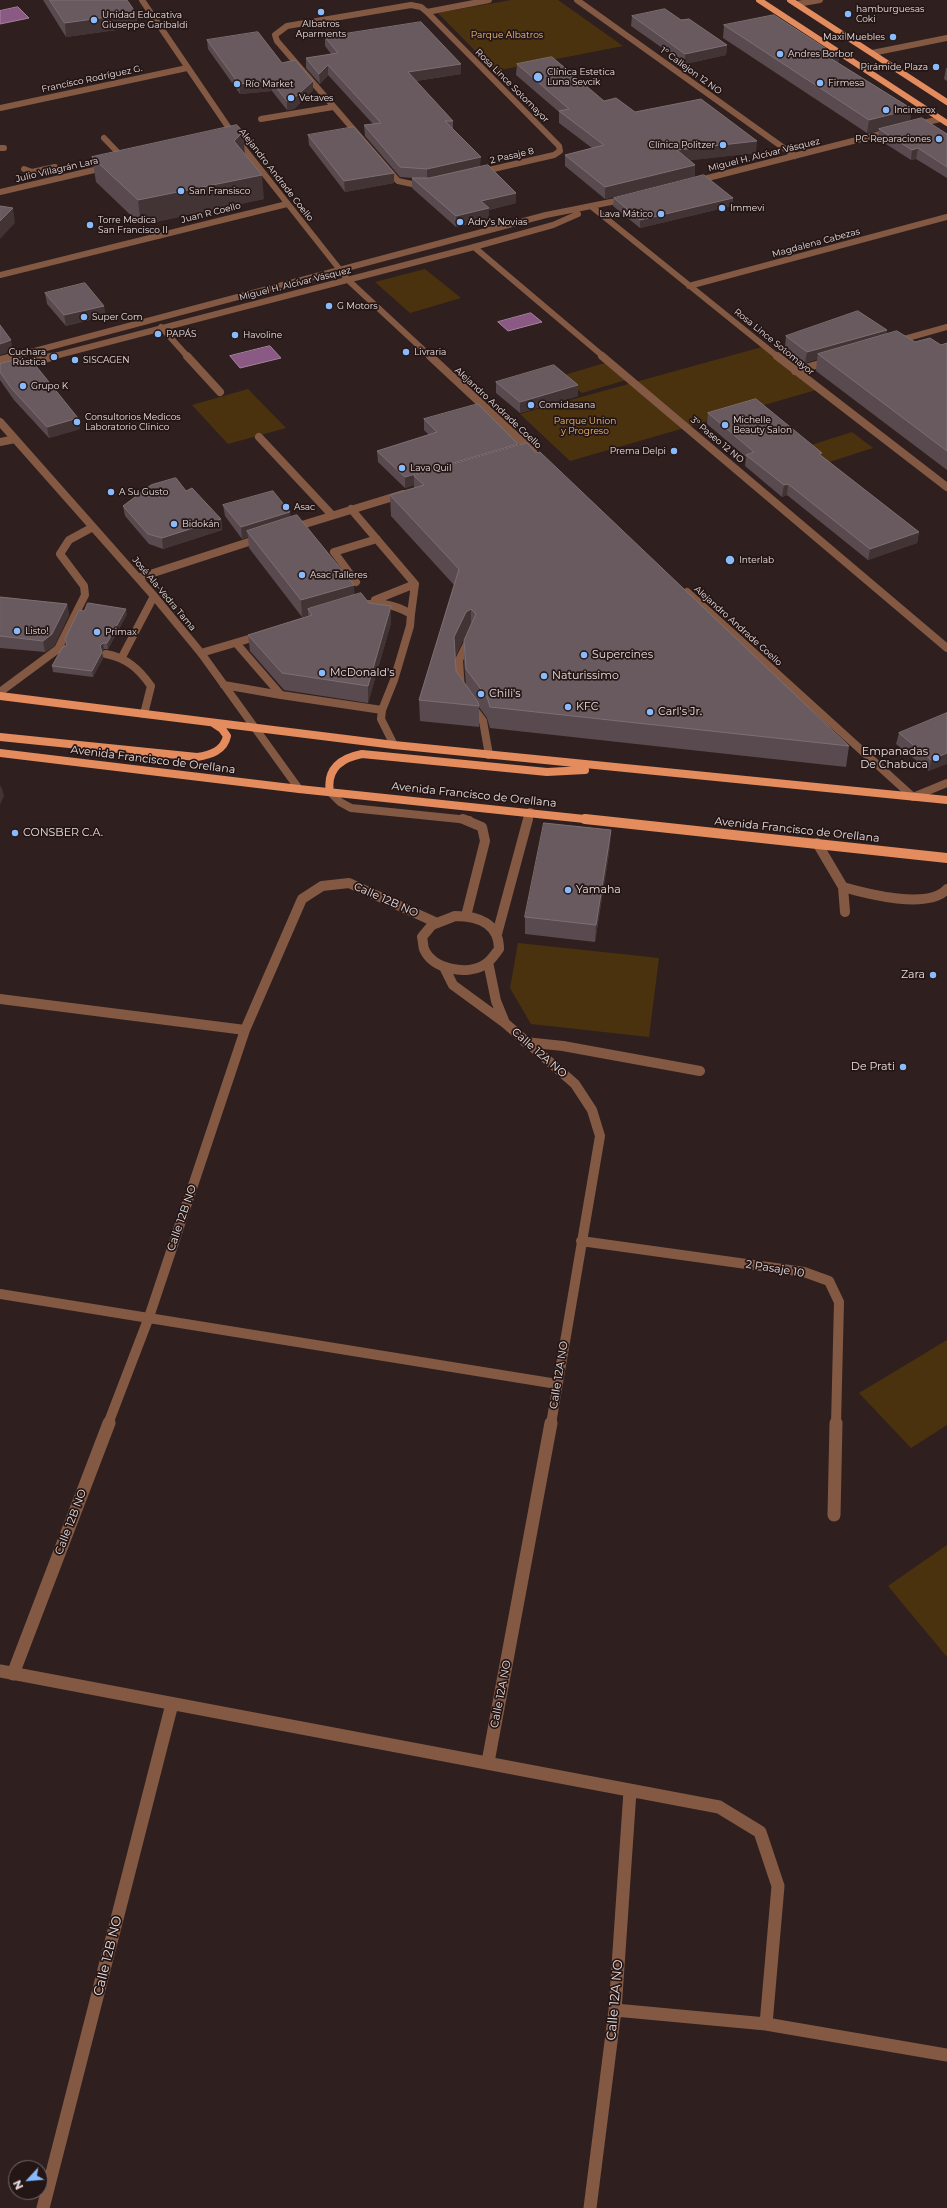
<!DOCTYPE html>
<meta charset="utf-8">
<style>
body{margin:0}
#map{position:relative;width:947px;height:2208px;overflow:hidden;background:#2f201f;font-family:Montserrat,sans-serif}
canvas{display:block}
.north{position:absolute;left:8px;top:2160px;width:40px;height:40px;box-sizing:border-box;background:#251616;border:1px solid #736666;border-radius:50%;rotate:244deg;font-size:11px;font-weight:700;line-height:16px;text-align:center;color:#e9dede}
.north::after{content:'';display:block;margin:auto;width:14px;height:18px;background:#88bbfc;clip-path:polygon(50% 0,100% 100%,50% 72%,0 100%)}
</style>
<div id="map">
<canvas width="947" height="2208"></canvas>
<div class="north">N</div>
</div>
<script>
const c = document.querySelector('canvas').getContext('2d');
c.lineJoin = 'round';
function fillPath(path, color) { c.fillStyle = color; c.fill(path, 'evenodd'); }
function trace(path, color, width, dash) { c.strokeStyle = color; c.lineWidth = width; c.lineCap = dash ? 'butt' : 'round'; c.setLineDash(dash || []); c.stroke(path); }
function drawText(font, color, halo, rows, align = 'center') {
  c.font = font + ' Montserrat,sans-serif'; c.lineWidth = 3.5; c.setLineDash([]); c.textBaseline = 'middle'; c.strokeStyle = halo; c.fillStyle = color; for (const [text, x, y, turn = 0] of rows) {
    c.save(); c.translate(x, y); c.rotate((+turn || 0) * Math.PI / 180); c.textAlign = isNaN(turn) ? turn : align; if (halo) c.strokeText(text, 0, 0); c.fillText(text, 0, 0); c.restore();
  }
}
fillPath(new Path2D(`
 M511,0H558L623,46L495,71L438,13Z
 M425,269L461,298L410,313L375,282Z
 M762,347L816,390L570,461L520,414Z
 M605,363L626,380L582,393L561,376Z
 M248,389L286,428L228,444L192,405Z
 M852,432L873,448L826,463L805,447Z
 M518,943L659,958L649,1037L531,1024L510,988Z
 M947,1340V1425L911,1448L859,1393Z
 M947,1545V1657L888,1586Z`), '#4b320f');
const water = new Path2D(`
 M18,7L29,18L0,24V11Z
 M531,313L542,322L508,331L498,322Z
 M270,346L281,358L240,368L230,356Z`);
fillPath(water, '#8a5a84');
trace(water, '#a6829f', 1);
trace(new Path2D(`
 M142,0L235,137L348,280L431,357
 M577,0L795,156
 M797,4L820,0
 M411,5L421,7L427,12L559,146L560,151L554,155L428,184H412L398,181L277,41L275,35L287,26Z
 M427,12L489,0
 M872,53L947,38
 M0,108L187,68
 M261,119L333,107
 M915,125L940,119
 M104,138L126,161
 M0,148H4
 M24,169L32,172L55,167
 M696,181L892,131
 M0,192L107,167
 M592,207L778,357
 M474,247L604,357
 M0,275L287,204
 M689,286L947,217
 M161,327L188,357
 M897,341L947,327
 M12,357L546,215L626,199
 M51,357L474,247L553,225L578,214`), '#845944', 6);
trace(new Path2D(`
 M187,356L220,392
 M430,356L533,452
 M602,356L947,648
 M777,356L947,487
 M0,360L16,356
 M0,370L55,356
 M795,371L830,361
 M0,422L154,596L201,653L299,789
 M259,437L332,515
 M0,442L15,439
 M351,509L415,584L411,614
 M292,528L403,494
 M138,578L261,538
 M356,582L334,552L377,539
 M687,592L913,797L947,783
 M375,600L415,584
 M355,606C376,601 392,603 411,614L410,626L394,680L382,710L381,719L394,745
 M236,643L281,695L382,710
 M58,649L85,595L84,586L60,554L69,540L93,527
 M201,653L262,635
 M106,654C127,658 139,669 151,686L144,714
 M122,657L154,596
 M224,685L281,695
 M461,691L459,660L470,638
 M0,692L58,649H63
 M471,705L483,721L489,755
 M330,792L340,802L351,808L469,820
 M528,820L530,812`), '#845944', 8);
trace(new Path2D(`
 M463,819L482,827L485,841L466,916
 M817,843L843,887C867,894 929,910 947,889
 M843,887L845,912
 M455,916C478,916 499,923 499,949C495,954 490,962 484,965C467,975 433,970 424,949C423,946 423,940 422,937L432,925Z
 M497,934L528,819
 M488,962L496,1001L505,1023
 M444,967L453,985L505,1023L575,1084L592,1110L600,1136L551,1424
 M0,999L245,1030
 M525,1042L563,1046L700,1071
 M581,1241L804,1272L829,1281L839,1302L836,1424
 M0,1294L557,1384
 M108,1424L149,1317L245,1030L302,899L322,886L349,883L435,922`), '#845944', 10);
trace(new Path2D(`
 M834,1515L836,1423
 M0,1671L719,1807L760,1832L778,1886L766,2024
 M13,1674L109,1423
 M488,1762L551,1423
 M615,2010L766,2024L947,2055
 M43,2208L172,1704
 M590,2208L615,2010L630,1791`), '#845944', 13);
trace(new Path2D(`
 M759,0L947,123
 M790,0L947,102`), '#e48c5e', 6);
trace(new Path2D(`
 M0,696L394,745L947,800
 M0,737L197,757C210,755 224,751 227,736L222,729L213,723
 M0,753L299,789L594,820
 M330,792C326,769 341,758 362,754L547,772L585,770`), '#e48c5e', 8);
trace(new Path2D(`
 M585,819L947,858`), '#e48c5e', 10);
fillPath(new Path2D(`
 M43,0H127L138,27L66,37Z
 M632,16L681,20L727,45L726,55L685,64L631,26Z
 M724,25L839,57L838,63L910,122L947,134V178L916,159L911,160L878,139L879,130L867,133L723,38Z
 M325,37L461,74L416,81L453,121V129L480,166L516,193V203L489,210V219L456,227L412,188V178H413L400,177L365,136L364,125L373,124L328,75L320,84L306,68V58L331,54L325,46Z
 M207,40L282,63L313,90L294,109L287,110L272,91L240,94L208,49Z
 M517,64L604,101L635,112L756,153L690,160L695,165V176L605,199L565,166V155L592,148L559,123V112L516,75Z
 M946,68H947V81L944,79Z
 M243,132L245,154L264,199L141,225L96,182L92,157Z
 M308,135L394,173V183L345,192L309,145Z
 M614,198H733L732,206L640,228L613,206Z
 M45,293L104,306L105,316L66,326L47,304Z
 M887,330L886,334L915,342L941,345L947,343V470L816,371L817,359L805,363L785,347L786,336Z
 M0,364L80,429L49,438L14,400L0,380Z
 M496,382L578,385V396L520,413L496,393Z
 M708,413L822,457L919,532L917,543L868,560L787,495L782,497L745,466L746,457L707,424Z
 M424,419L518,444V445L536,453L849,746L846,767L490,728L487,718L479,707V727L420,721L419,700L454,585L391,516L390,495L414,488V485L405,488L378,462L377,451L429,435L424,430ZM468,632L464,640V661L466,685L456,671L455,657L466,633Z
 M186,491L221,519L222,530L163,549L149,544L125,516L123,506Z
 M223,505L290,517L355,595L369,603L391,623L368,703L284,690L250,651L248,635L309,616L308,615L302,617L249,548L248,537L242,539L225,516Z
 M0,597L67,604L69,615L54,646L45,652L0,648Z
 M127,614L108,649H104L102,651L103,658L93,677L53,672L52,666L66,646L65,639Z
 M947,713L929,771L896,744L899,733Z
 M610,847L595,942L525,934V917Z`), '#594a4f');
fillPath(new Path2D(`
 M136,13L138,27L66,37L65,23Z
 M727,45L726,55L685,64V54Z
 M839,57L837,69L830,58Z
 M461,64V74L408,82V72Z
 M328,65V75L320,84L319,74Z
 M271,81L272,91L240,94L239,84Z
 M313,81V90L294,109L287,110V101Z
 M912,109L910,122L867,133L869,120Z
 M243,132L245,157L234,141Z
 M757,141L756,153L676,162L677,150Z
 M918,148L916,159L911,160L912,150Z
 M481,157L480,167L427,180V169Z
 M695,165V176L605,199V187Z
 M394,173V183L345,192L344,181Z
 M262,175L264,199L141,225L138,200Z
 M516,193V203L489,210V219L456,227V216L481,201Z
 M733,198L732,206L640,228V220Z
 M13,208L15,223L0,239V221Z
 M104,306L105,316L66,326L64,315Z
 M887,330L885,340L818,354L817,359L805,363L807,352Z
 M11,340L13,351L0,355V344Z
 M578,385V396L520,413V402Z
 M78,418L80,429L49,438L47,427Z
 M518,444V455L414,476V485L405,488V477Z
 M788,484L787,495L782,497L784,485Z
 M290,512L291,523L247,531L248,537L242,539L241,527Z
 M221,519L222,530L163,549L162,538Z
 M919,532L917,543L868,560L870,549Z
 M354,585L355,601L308,609V615L302,617L301,600Z
 M67,604L69,615L54,646L45,652L43,641Z
 M391,606V623L368,703V686Z
 M126,609L127,614L108,649L107,643Z
 M471,609V630L466,633L454,658V637L466,612Z
 M103,643L104,649L101,652L100,646Z
 M102,652L103,658L93,677L92,671Z
 M947,753V764L929,771L931,760Z
 M1,785L4,796L0,805V788Z
 M611,830L610,847L595,942L596,925Z`), '#423335');
const building = new Path2D(`
 M50,0H127L136,13L65,23Z
 M665,9L681,20L689,19L727,45L685,54L632,16Z
 M774,15L839,57L830,58L912,109L869,120L724,25Z
 M421,22L461,64L408,72L453,121H445L481,157L427,169L400,167L364,125L381,123L328,65L319,74L306,58L338,53L325,37Z
 M258,32L282,63L295,60L313,81L293,99L287,101L271,81L239,84L207,40Z
 M552,57L604,101L616,98L635,112L701,99L757,141L677,150L695,165L605,187L565,155L604,145L559,111L569,109L517,64Z
 M922,118L947,134V167L918,148L912,150L879,129Z
 M237,125L243,132L234,141L262,175L138,200L92,157Z
 M354,127L394,173L344,181L308,135Z
 M488,165L516,193L481,201L489,208L456,216L412,178H429Z
 M704,175L733,198L640,220L614,198Z
 M0,206L13,208L0,221Z
 M85,283L104,306L64,315L45,293Z
 M858,311L887,330L807,352L786,336Z
 M0,325L11,340L0,344Z
 M897,331L915,342L930,338L941,345L947,343V451L818,354Z
 M24,358L28,362L32,361L78,418L47,427L12,389L0,372V364Z
 M554,365L578,385L520,402L496,382Z
 M756,399L822,453L819,454L919,532L870,549L788,484L784,485L746,455L754,452L708,413Z
 M478,404L518,444L405,477L377,451L437,432L424,419Z
 M527,443L536,453L540,452L849,746L490,707L487,697L466,669L464,640L476,614L471,609L466,612L454,637L456,671L478,702L479,706L419,700L459,569L390,495L424,485L414,476Z
 M176,478L186,491L192,488L221,519L162,538L148,534L123,506L151,485Z
 M273,491L290,512L241,527L223,505Z
 M297,515L354,585L301,600L247,531Z
 M361,593L369,603L391,606L368,686L282,673L248,635L312,615L308,609Z
 M0,597L67,604L52,634L43,641L0,636Z
 M88,603L126,609L107,643H103L100,646L102,652L92,671L52,666L62,648L67,645L65,639L79,610L84,611Z
 M947,713V753L931,760L899,733Z
 M544,823L611,830L596,925L525,917Z`);
fillPath(building, '#685a5e');
trace(building, '#7c6f72', 1);
for (const [x, y, r, color] of [
 [321,12,4,"#88bbfc"],
 [848,14,4,"#88bbfc"],
 [94,20,4,"#88bbfc"],
 [893,37,4,"#88bbfc"],
 [780,54,4,"#88bbfc"],
 [936,67,4,"#88bbfc"],
 [538,77,5,"#88bbfc"],
 [820,83,4,"#88bbfc"],
 [237,84,4,"#88bbfc"],
 [291,98,4,"#88bbfc"],
 [886,110,4,"#88bbfc"],
 [939,139,4,"#88bbfc"],
 [723,145,4,"#88bbfc"],
 [181,191,4,"#88bbfc"],
 [722,208,4,"#88bbfc"],
 [661,214,4,"#88bbfc"],
 [460,222,4,"#88bbfc"],
 [90,225,4,"#88bbfc"],
 [329,306,4,"#88bbfc"],
 [84,317,4,"#88bbfc"],
 [158,334,4,"#88bbfc"],
 [235,335,4,"#88bbfc"],
 [406,352,4,"#88bbfc"],
 [54,357,4,"#88bbfc"],
 [75,360,4,"#88bbfc"],
 [23,386,4,"#88bbfc"],
 [531,405,4,"#88bbfc"],
 [77,422,4,"#88bbfc"],
 [725,425,4,"#88bbfc"],
 [674,451,4,"#88bbfc"],
 [402,468,4,"#88bbfc"],
 [111,492,4,"#88bbfc"],
 [286,507,4,"#88bbfc"],
 [174,524,4,"#88bbfc"],
 [730,560,5,"#88bbfc"],
 [302,575,4,"#88bbfc"],
 [17,631,4,"#88bbfc"],
 [97,632,4,"#88bbfc"],
 [584,655,4,"#88bbfc"],
 [322,673,4,"#88bbfc"],
 [544,676,4,"#88bbfc"],
 [481,694,4,"#88bbfc"],
 [568,707,4,"#88bbfc"],
 [650,712,4,"#88bbfc"],
 [936,758,4,"#88bbfc"],
 [15,833,4,"#88bbfc"],
 [568,890,4,"#88bbfc"],
 [933,975,4,"#88bbfc"],
 [903,1067,4,"#88bbfc"]
]) { const dot = new Path2D(); dot.arc(x, y, r, 0, 2 * Math.PI); c.fillStyle = color; c.fill(dot); trace(dot, '#251616', 1.5); }
drawText('9px', '#e9dede', '#251616', [
 ["hamburguesas",856,9],
 ["Coki",856,19],
 ["Unidad Educativa",102,15],
 ["Giuseppe Garibaldi",102,25],
 ["Albatros",321,24,"center"],
 ["Aparments",321,34,"center"],
 ["Maxi Muebles",885,37,"right"],
 ["Andres Borbor",788,54],
 ["Pirámide Plaza",928,67,"right"],
 ["Clínica Estetica",547,72],
 ["Luna Sevcik",547,82],
 ["Firmesa",828,83],
 ["Río Market",245,84],
 ["Vetaves",299,98],
 ["Incinerox",894,110],
 ["PC Reparaciones",931,139,"right"],
 ["Clínica Politzer",715,145,"right"],
 ["San Fransisco",189,191],
 ["Immevi",730,208],
 ["Lava Mático",653,214,"right"],
 ["Torre Medica",98,220],
 ["San Francisco II",98,230],
 ["Adry's Novias",468,222],
 ["G Motors",337,306],
 ["Super Com",92,317],
 ["PAPÁS",166,334],
 ["Havoline",243,335],
 ["Cuchara",46,352,"right"],
 ["Rústica",46,362,"right"],
 ["Livraria",414,352],
 ["SISCAGEN",83,360],
 ["Grupo K",31,386],
 ["Comidasana",539,405],
 ["Consultorios Medicos",85,417],
 ["Laboratorio Clinico",85,427],
 ["Michelle",733,420],
 ["Beauty Salon",733,430],
 ["Prema Delpi",666,451,"right"],
 ["Lava Quil",410,468],
 ["A Su Gusto",119,492],
 ["Asac",294,507],
 ["Bidokán",182,524],
 ["Interlab",739,560],
 ["Asac Talleres",310,575],
 ["Listo!",25,631],
 ["Primax",105,632]
], 'left');
drawText('9px', '#f9bf72', '#251616', [
 ["Parque Albatros",507,35],
 ["Parque Union",585,421],
 ["y Progreso",585,431]
]);
drawText('9px', '#e9dede', '#251616', [
 ["1º Callejon 12 NO",691,71,36],
 ["Francísco Rodríguez G.",92,79,-12],
 ["Rosa Lince Sotomayor",512,86,45],
 ["Miguel H. Alcívar Vásquez",764,155,-14],
 ["2 Pasaje 8",512,156,-13],
 ["Julio Villagrán Lara",57,170,-13],
 ["Alejandro Andrade Coello",276,175,52],
 ["Juan R Coello",211,213,-14],
 ["Magdalena Cabezas",816,243,-15],
 ["Miguel H. Alcívar Vásquez",295,284,-14],
 ["Rosa Lince Sotomayor",774,342,39],
 ["Alejandro Andrade Coello",498,408,43],
 ["3º Paseo 12 NO",717,440,40],
 ["José Ala-Vedra Tama",164,594,50],
 ["Alejandro Andrade Coello",738,626,42]
]);
drawText('11px', '#e9dede', '#251616', [
 ["Supercines",592,655],
 ["McDonald's",330,673],
 ["Naturissimo",552,676],
 ["Chili's",489,694],
 ["KFC",576,707],
 ["Carl's Jr.",658,712],
 ["Empanadas",928,752,"right"],
 ["De Chabuca",928,765,"right"],
 ["CONSBER C.A.",23,833],
 ["Yamaha",576,890],
 ["Zara",925,975,"right"],
 ["De Prati",895,1067,"right"]
], 'left');
drawText('11px', '#e9dede', '#251616', [
 ["Avenida Francisco de Orellana",153,760,7],
 ["Avenida Francisco de Orellana",474,795,6],
 ["Avenida Francisco de Orellana",797,830,6],
 ["Calle 12B NO",386,900,24],
 ["Calle 12A NO",539,1053,41],
 ["Calle 12B NO",182,1218,-71],
 ["2 Pasaje 10",775,1269,9],
 ["Calle 12A NO",559,1375,-81],
 ["Calle 12B NO",71,1522,-69],
 ["Calle 12A NO",501,1694,-79]
]);
drawText('13px', '#e9dede', '#251616', [
 ["Calle 12B NO",108,1956,-76],
 ["Calle 12A NO",615,2000,-85]
]);
</script>
